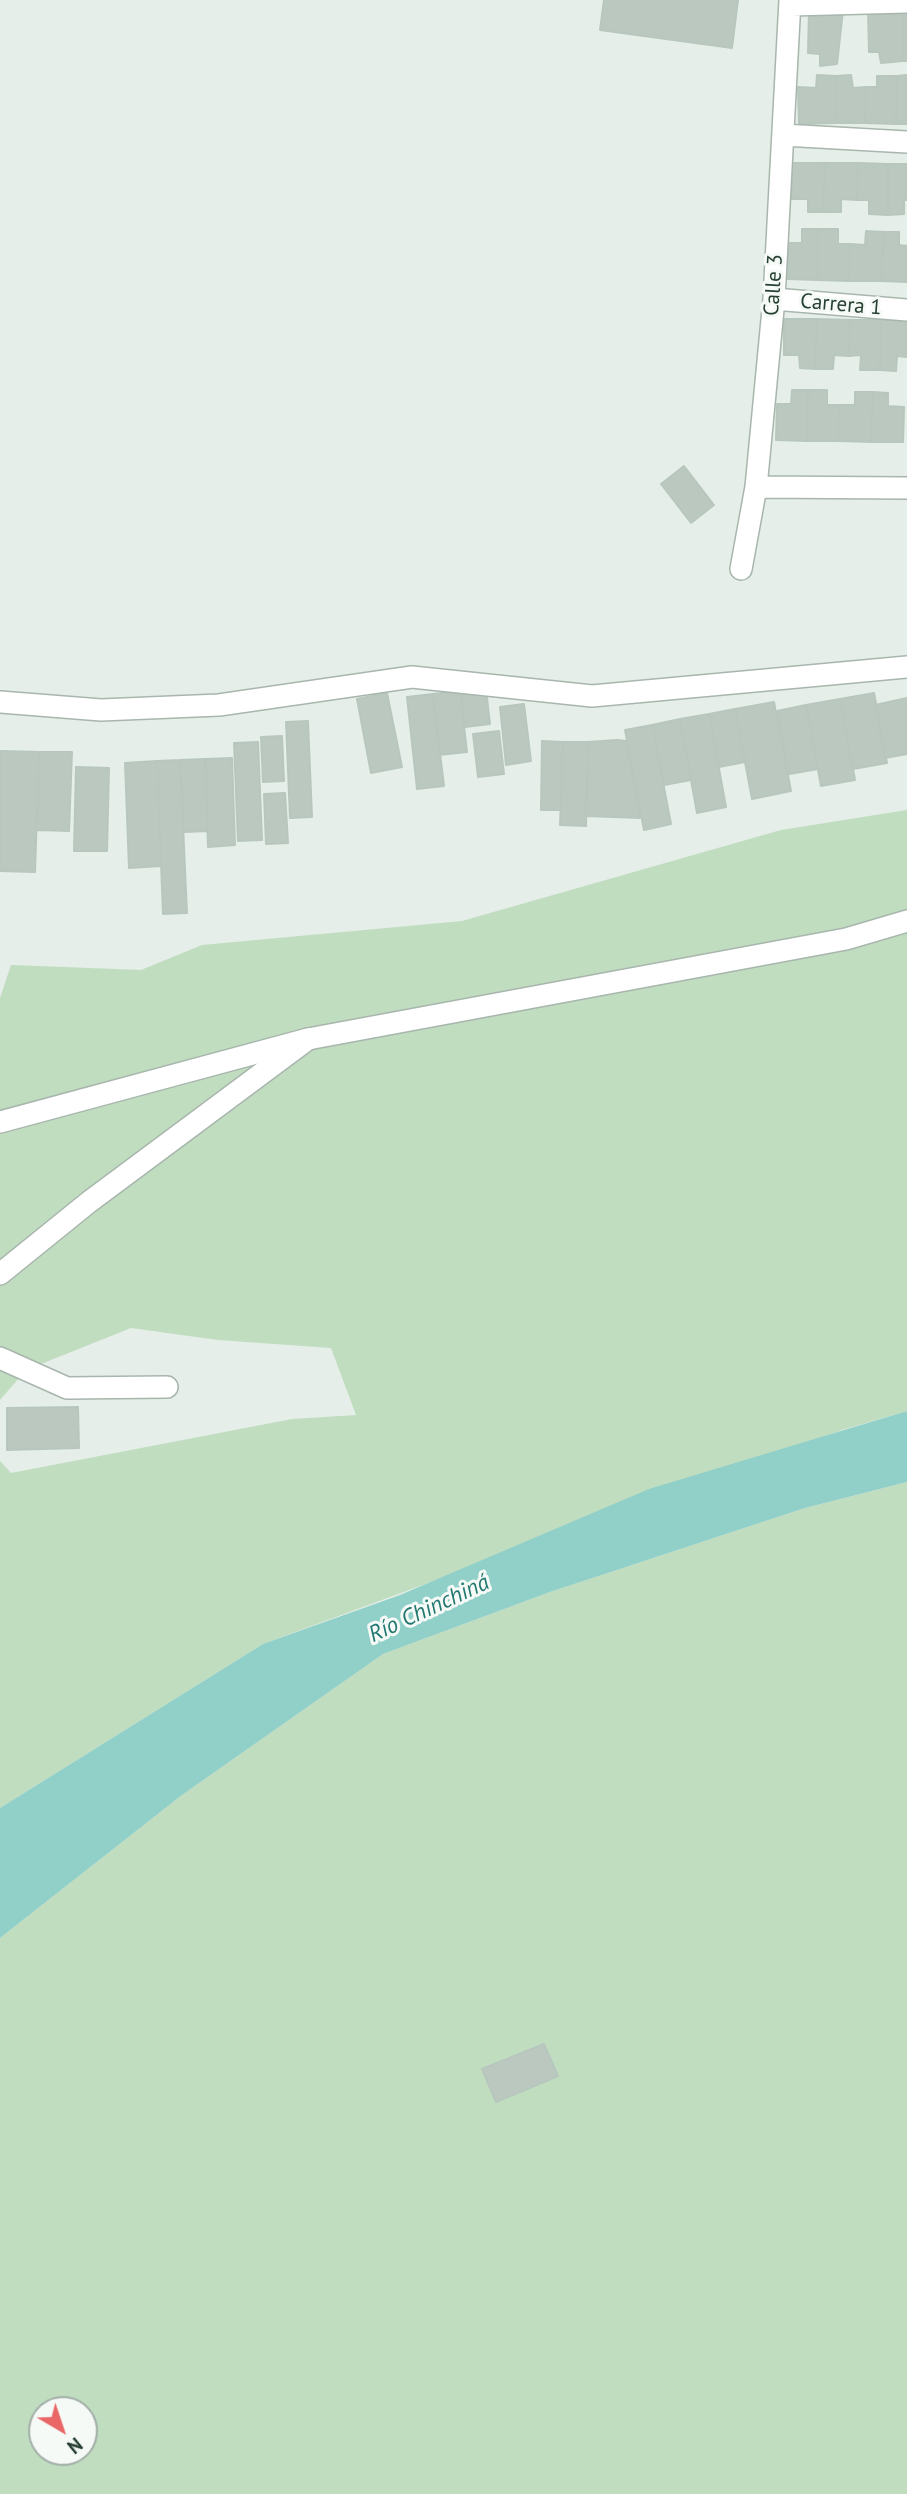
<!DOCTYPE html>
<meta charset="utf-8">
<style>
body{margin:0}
#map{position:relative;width:907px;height:2494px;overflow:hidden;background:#e5eee8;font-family:"PT Sans",sans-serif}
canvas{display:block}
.north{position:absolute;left:28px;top:2396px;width:70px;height:70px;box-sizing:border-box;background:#f6faf7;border:2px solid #a2afa8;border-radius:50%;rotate:141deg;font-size:19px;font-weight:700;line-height:28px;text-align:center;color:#253f31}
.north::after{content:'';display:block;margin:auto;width:24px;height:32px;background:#ea6767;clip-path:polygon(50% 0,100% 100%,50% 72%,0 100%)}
</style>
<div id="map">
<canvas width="907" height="2494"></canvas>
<div class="north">N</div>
</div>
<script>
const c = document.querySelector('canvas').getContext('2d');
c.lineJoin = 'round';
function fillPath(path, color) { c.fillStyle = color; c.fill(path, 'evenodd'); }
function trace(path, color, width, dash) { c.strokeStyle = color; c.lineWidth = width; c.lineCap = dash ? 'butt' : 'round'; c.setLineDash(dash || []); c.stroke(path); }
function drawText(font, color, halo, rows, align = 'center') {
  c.font = font + ' "PT Sans",sans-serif'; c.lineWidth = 6; c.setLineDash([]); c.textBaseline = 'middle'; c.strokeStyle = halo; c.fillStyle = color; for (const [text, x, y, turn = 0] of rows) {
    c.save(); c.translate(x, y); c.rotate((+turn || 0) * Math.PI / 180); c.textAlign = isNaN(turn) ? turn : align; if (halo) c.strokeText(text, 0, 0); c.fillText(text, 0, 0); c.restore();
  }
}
fillPath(new Path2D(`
 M907,810V1411L842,1430L263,1644L0,1808V1461L11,1473L292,1419L356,1415L331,1348L218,1340L131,1328L26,1370L0,1400V998L11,965L141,970L202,945L462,921L781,830Z
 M907,1482V2494H0V1938L182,1795L383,1654L550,1592L805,1508ZM42,2410H84V2452H42Z`), '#c0ddc0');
fillPath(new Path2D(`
 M907,1411V1482L805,1508L550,1592L383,1654L182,1795L0,1938V1808L263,1644L400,1595L649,1489Z`), '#91cfc9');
const building = new Path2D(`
 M604,0H738L732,48L600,30Z
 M809,10L843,11L837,64L820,66V54L808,53Z
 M868,10H903V61L881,63L879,52H869Z
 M903,10H907V61H903Z
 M817,75L836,76L835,123L799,124L798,87L816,88Z
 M851,75L853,88L866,87L865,123H835L836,76Z
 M907,75V124H896L897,76Z
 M877,76H897L896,124L865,123L866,87H877Z
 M792,163H825L823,212H808V199H792Z
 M825,163H858L857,200L841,199V212H823Z
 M858,163L888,164V215L869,214V200H857Z
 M888,164H907V200H904V214L888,215Z
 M802,229H818V280L787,279L788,243H802Z
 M818,229H838V244H850L849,281L818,280Z
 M866,231L884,232L881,281H849L850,244L865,245Z
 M884,232H899V245L907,246V282L881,281Z
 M784,319H817L815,369L800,368L799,355H784Z
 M817,319L850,320L849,356L834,355L833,369H815Z
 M850,320H881L880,370H860L861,355L849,356Z
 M881,320L907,321V357L897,356L896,371L880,370Z
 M792,390H808L807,441L776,440L777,404H791Z
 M808,390H827V405H839L838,441H807Z
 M855,392H873L871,442L838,441L839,405H855Z
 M873,392L888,393V406L904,407L903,442H871Z
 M684,466L714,505L691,523L661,484Z
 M486,689L490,724L465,727L461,691Z
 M460,691L467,752L439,755L433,694Z
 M387,693L402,767L371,773L357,699Z
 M874,693L887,763L853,769L840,699Z
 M433,694L444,786L417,789L407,697Z
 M907,698V754L885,758L875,705Z
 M840,699L855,780L821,786L806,705Z
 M774,702L791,791L752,799L735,709Z
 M524,704L531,761L506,765L500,707Z
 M806,705L818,769L789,774L777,711Z
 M735,709L745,762L719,767L709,714Z
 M709,714L726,807L697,813L680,719Z
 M680,719L691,780L664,785L652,725Z
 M308,721L312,817L290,818L286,722Z
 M652,725L671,824L644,830L625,730Z
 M499,731L504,774L478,777L473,734Z
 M282,736L284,781L263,782L261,737Z
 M617,740L626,741L640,818L586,816L588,742Z
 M542,741L563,742L561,810H541Z
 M258,742L262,840L238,841L234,743Z
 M563,742H588L586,826L560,825Z
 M0,751L39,752L35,872L0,871Z
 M39,752H72L69,831L37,830Z
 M232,758L235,845L208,847L205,759Z
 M205,759L208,831L184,832L180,760Z
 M180,760L187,913L163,914L157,761Z
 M157,761L161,866L129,868L125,763Z
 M76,767L109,768L107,851H74Z
 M285,793L288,843L266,844L264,794Z
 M78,1407L79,1448L7,1450V1408Z
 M544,2044L558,2076L496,2102L482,2069Z`);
fillPath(building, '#bbc8c0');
trace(building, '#b8c7bd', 2);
const service = new Path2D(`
 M0,1274L89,1202L308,1039
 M0,1358L67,1388L167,1387`);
const minor = new Path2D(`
 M790,5L907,2
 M783,135L907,142
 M774,299L907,310
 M756,487L907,488
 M741,569L756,487L774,299L790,0
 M0,702L101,710L219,705L412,677L592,696L907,667
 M0,1122L308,1039L846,939L907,921`);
trace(service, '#a8b6ad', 24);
trace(minor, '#a8b6ad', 24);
trace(service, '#fff', 21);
trace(minor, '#fff', 21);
drawText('21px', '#253f31', '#f6faf7', [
 ["Calle 3",774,285,-86],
 ["Carrera 1",841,305,5]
]);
drawText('italic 23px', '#227871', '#f6faf7', [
 ["Río Chinchiná",429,1609,-25]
]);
</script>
